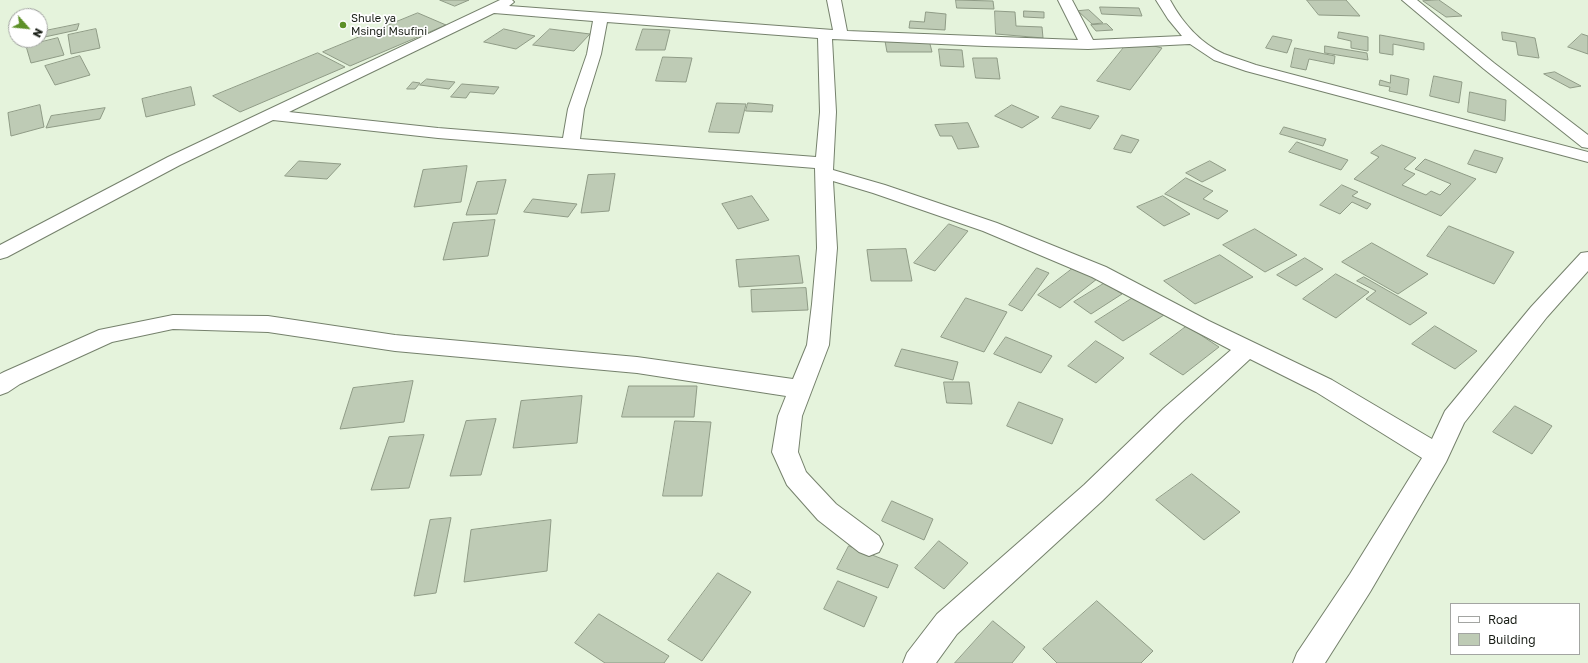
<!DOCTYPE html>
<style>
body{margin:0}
#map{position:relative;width:1588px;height:663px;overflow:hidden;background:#e5f3dc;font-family:"Golos Text",sans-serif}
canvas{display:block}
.legend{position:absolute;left:1450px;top:603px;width:130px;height:52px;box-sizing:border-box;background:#fff;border:1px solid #a3a5a2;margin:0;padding:5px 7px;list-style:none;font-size:12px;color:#191e16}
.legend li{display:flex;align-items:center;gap:8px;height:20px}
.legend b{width:20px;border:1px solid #a3a5a2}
.north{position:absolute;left:8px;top:8px;width:40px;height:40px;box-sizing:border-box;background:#fff;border:1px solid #a3a5a2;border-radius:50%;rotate:117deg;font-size:11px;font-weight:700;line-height:16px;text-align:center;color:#191e16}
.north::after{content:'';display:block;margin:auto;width:14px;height:18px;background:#5d9028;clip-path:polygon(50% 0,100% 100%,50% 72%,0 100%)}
</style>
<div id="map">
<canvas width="1588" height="663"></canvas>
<ul class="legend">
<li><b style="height:5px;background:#fff"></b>Road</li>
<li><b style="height:11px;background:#becbb5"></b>Building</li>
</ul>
<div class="north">N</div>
</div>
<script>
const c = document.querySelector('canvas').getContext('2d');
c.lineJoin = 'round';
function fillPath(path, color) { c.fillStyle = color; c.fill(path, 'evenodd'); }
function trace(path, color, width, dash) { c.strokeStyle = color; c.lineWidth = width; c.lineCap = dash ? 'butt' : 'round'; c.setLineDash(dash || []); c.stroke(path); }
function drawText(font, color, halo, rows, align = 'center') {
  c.font = font + ' "Golos Text",sans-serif'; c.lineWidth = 3.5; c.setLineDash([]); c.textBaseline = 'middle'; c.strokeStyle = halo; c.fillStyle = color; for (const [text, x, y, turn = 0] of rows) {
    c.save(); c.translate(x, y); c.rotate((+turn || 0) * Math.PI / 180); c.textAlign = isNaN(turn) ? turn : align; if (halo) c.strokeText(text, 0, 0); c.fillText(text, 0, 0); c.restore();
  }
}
const building = new Path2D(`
 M440,0H469L455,6Z
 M956,0L993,1L994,9L957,8Z
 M1307,0H1346L1360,16L1319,15Z
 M1439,0L1462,16L1446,17L1423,1Z
 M1100,7L1139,8L1142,16L1102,14Z
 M1089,10L1103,23L1092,24L1078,11Z
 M995,11L1015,12L1016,26L1042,27L1043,38L996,34Z
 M1024,11L1044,12V18L1024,17Z
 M926,12L946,14L945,30L909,28L910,21L924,22Z
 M418,13L446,25L350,66L323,52Z
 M79,24L77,30L40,38V32Z
 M1107,24L1113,30L1096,31L1091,25Z
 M96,29L100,48L71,54L68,35Z
 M504,29L535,36L516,49L484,42Z
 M550,29L590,34L574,51L533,45Z
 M643,29L670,30L665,50H636Z
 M1339,32L1368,37V51L1351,48V41L1338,38Z
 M1502,32L1535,38L1539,58L1518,55L1516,42L1503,40Z
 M1582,34L1588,36V54L1568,47Z
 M1380,35L1424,43V50L1393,44V55L1380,53Z
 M1273,36L1292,40L1287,53L1266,48Z
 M58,38L64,55L31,63L26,46Z
 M929,40L932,52H887L885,41Z
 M1130,40L1162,48L1130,90L1097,81Z
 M1325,46L1367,53L1368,60L1325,53Z
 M1295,48L1335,56L1334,64L1309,59L1306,70L1291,67Z
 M939,49L962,50L964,67L941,66Z
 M318,53L345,67L240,112L213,96Z
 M80,56L90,75L55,85L45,66Z
 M663,57L692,58L686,82L656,81Z
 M973,58H997L1000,79L976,78Z
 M1555,72L1581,86L1570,88L1544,74Z
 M1391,75L1409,79L1407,95L1389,91L1390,87L1379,85L1380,80L1390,83Z
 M1434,76L1462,82L1459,103L1430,96Z
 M427,79L455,82L449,89L420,85Z
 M413,82L420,83L415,89H407Z
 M462,84L499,87L494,94L470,92L466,98L451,97Z
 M191,87L195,105L146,117L142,99Z
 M1470,92L1506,100L1505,121L1468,112Z
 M717,103L746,104L739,133L709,132Z
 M748,103L773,105L772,112L746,111Z
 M40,105L44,127L11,136L8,113Z
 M1012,105L1039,117L1022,128L995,116Z
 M1061,106L1099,116L1090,129L1052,118Z
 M105,108L100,119L46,128L51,116Z
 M968,123L979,147L958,149L952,136H940L935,125Z
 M1284,127L1326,139L1323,146L1280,134Z
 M1122,135L1139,140L1131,153L1114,149Z
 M1297,142L1348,160L1341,170L1289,152Z
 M1382,145L1416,158L1404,169L1415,174L1402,185L1426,195L1431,191L1440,195L1451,184L1415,169L1425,159L1476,179L1441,216L1354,179L1379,157L1371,153Z
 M1475,150L1503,158L1496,173L1468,164Z
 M299,161L341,164L327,179L285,176Z
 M1210,161L1226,170L1202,182L1186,173Z
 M467,166L461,202L414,207L423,170Z
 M615,174L609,211L581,213L588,175Z
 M1186,178L1213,191L1203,199L1228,211L1218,219L1165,194Z
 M506,180L497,214L466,215L477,182Z
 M1342,185L1358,192L1352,196L1371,204L1367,209L1352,202L1340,214L1320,205Z
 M752,196L769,220L738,229L722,204Z
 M1163,196L1190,214L1164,226L1137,207Z
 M533,199L577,204L568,217L524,212Z
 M495,220L488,256L443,260L453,223Z
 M949,224L968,231L935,271L914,263Z
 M1449,226L1514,252L1494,284L1427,256Z
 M1255,229L1297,255L1265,272L1223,245Z
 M1372,243L1428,274L1398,294L1342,262Z
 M906,249L912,281H871L867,250Z
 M1220,255L1253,277L1195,304L1164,281Z
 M799,256L803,283L739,287L736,260Z
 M1305,258L1323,269L1296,286L1277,275Z
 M1080,263L1102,275L1060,308L1038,295Z
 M1037,268L1049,273L1022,311L1009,305Z
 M1336,274L1369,292L1336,318L1303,299Z
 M1364,277L1427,313L1410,325L1366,299L1376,291L1357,281Z
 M1105,283L1122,294L1091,314L1074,302Z
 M806,288L808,310L752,312L751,290Z
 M1136,296L1164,315L1123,341L1095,322Z
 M966,298L1007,312L984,352L941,337Z
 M1187,326L1219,347L1183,375L1150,354Z
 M1435,326L1477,351L1455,369L1412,344Z
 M1006,337L1052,356L1041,373L994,354Z
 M1096,341L1124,358L1096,383L1068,366Z
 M902,349L958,362L953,380L895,366Z
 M413,381L404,422L340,429L353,388Z
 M944,382H969L972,404L947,403Z
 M629,386H697L694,417H622Z
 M582,396L577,443L513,448L521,401Z
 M1019,402L1063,419L1052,444L1007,426Z
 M1515,406L1552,426L1532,454L1493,432Z
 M496,419L481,475L450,476L466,421Z
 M675,421L711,422L702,496H663Z
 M424,435L409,488L371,490L389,437Z
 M1192,474L1240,512L1204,540L1156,500Z
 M892,501L933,519L924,540L882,521Z
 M451,518L436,593L414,596L430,520Z
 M551,520L547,571L464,582L471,530Z
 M939,541L968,563L944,589L915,568Z
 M849,546L898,565L888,588L837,569Z
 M718,573L751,592L702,661L668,640Z
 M838,581L877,597L864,627L824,609Z
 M1097,601L1153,651L1141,663H1057L1043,649Z
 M599,614L669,656L664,663H605L575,643Z
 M993,621L1025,647L1012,663H955Z`);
fillPath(building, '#becbb5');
trace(building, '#8f9b86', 1);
const minor = new Path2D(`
 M500,0H512L514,2L509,6L833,30L827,0H841L847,31L1078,40L1058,0H1072L1093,40L1182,36L1168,19L1156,0H1170C1182,22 1200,43 1224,54C1234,58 1246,61 1256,65L1588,152V162L1246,71L1214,60L1190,44L1088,49L985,46L832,39L836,112L833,170L885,185L997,223L1106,267L1209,321L1332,380L1432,439L1445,411L1531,307L1581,253L1588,252V271L1547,317L1464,423L1446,462L1370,592L1325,663H1293L1297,653L1350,574L1422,458L1316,392L1250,359L1182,422L1102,501L957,634L936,663H903L907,653L937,614L1084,485L1164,408L1231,350L1092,277L983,231L873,193L833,181L837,248L829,345L802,416L798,452L806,472L836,504L879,536L883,544L879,552L869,556L859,552L818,520L787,485L772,452L778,416L786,396L637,373L395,351L268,332L173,329L112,342L20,384L8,392L0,395V374L4,372L99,330L173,315L268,316L395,335L637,357L793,379L807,345L812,304L817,248L815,168L438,138L273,120L180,165L7,257L0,259V245L168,157ZM494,13L593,21L587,54L568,109L563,138L438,128L289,112ZM607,22L818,38L820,112L816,157L580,139L584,109L601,54Z
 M1402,0H1417L1494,63L1588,135V148L1582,147L1484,69Z`);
trace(minor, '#75816c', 2);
fillPath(minor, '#fff');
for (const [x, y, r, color] of [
 [343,25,4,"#5d9028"]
]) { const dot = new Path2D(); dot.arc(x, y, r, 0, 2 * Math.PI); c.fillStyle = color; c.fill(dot); trace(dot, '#fff', 1.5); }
drawText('11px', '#191e16', '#fff', [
 ["Shule ya",351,19],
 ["Msingi Msufini",351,32]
], 'left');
</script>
